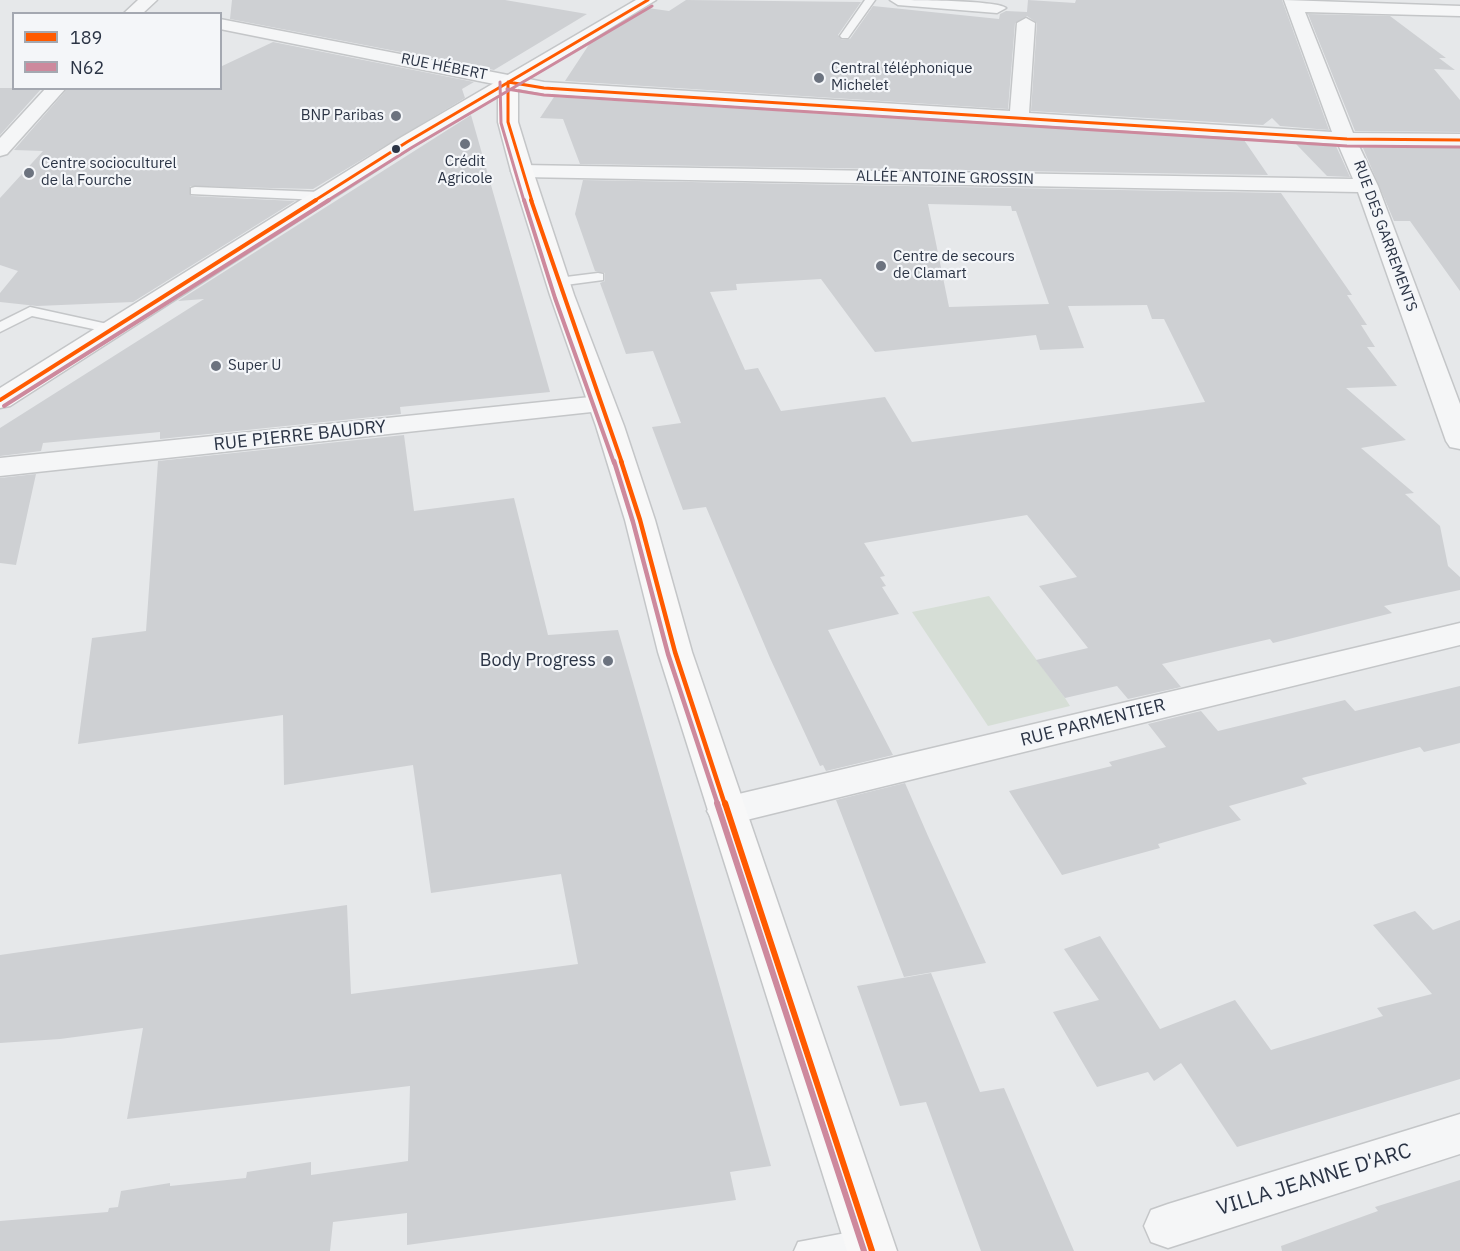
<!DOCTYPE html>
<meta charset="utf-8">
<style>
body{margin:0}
#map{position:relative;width:1460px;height:1251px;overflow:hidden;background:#e6e8ea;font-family:"IBM Plex Sans",sans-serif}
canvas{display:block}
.legend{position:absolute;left:12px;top:12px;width:210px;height:78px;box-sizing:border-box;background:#f4f6f9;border:2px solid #a4a8b1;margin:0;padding:8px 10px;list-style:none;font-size:18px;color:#2b3445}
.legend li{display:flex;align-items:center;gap:12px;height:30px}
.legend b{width:30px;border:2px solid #a4a8b1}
</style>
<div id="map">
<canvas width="1460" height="1251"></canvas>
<ul class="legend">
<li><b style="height:8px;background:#ff5a00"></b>189</li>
<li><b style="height:8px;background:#cd899d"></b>N62</li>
</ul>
</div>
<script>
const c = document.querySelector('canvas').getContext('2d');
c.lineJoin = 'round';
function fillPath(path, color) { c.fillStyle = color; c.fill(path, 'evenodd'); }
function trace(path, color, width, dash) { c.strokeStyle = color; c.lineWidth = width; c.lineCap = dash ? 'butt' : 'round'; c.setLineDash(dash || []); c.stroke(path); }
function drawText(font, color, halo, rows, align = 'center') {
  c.font = font + ' "IBM Plex Sans",sans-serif'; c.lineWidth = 4.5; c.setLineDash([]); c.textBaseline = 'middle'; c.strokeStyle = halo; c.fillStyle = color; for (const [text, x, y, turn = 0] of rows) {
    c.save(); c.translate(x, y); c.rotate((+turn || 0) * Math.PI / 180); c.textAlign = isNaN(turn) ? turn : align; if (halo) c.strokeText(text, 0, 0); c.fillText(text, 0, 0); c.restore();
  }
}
fillPath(new Path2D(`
 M989,596L1065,698L1070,706L988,726L912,612Z`), '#d6ded6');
fillPath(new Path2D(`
 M232,0H505L587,14L494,70L230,19Z
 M686,0L861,2L838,35L842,40L850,39L873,6L999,19L1000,14L1006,11L1027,12L1028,0L1075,3L1076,0H1282L1329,130L1280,126L1272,118L1263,125L1031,111L1037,23L1027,16L1015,23L1008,109L565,81L590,43L648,8L669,11Z
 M1308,14L1390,16L1446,58H1439L1455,70L1434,69L1460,100V132L1355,131Z
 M273,42L474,82L462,89L465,98L313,189L190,186L191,196L295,201L133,302L37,306L0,302V293L18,271L0,265V198L43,151L14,150L68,88H220V67Z
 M0,88H42L0,135Z
 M554,97L1244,140L1268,175L580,164L563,119L540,118Z
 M471,115L550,392L400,407L401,414L160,439V432L43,443L41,451L0,456V428L204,299L178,301Z
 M1296,144L1336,146L1350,177L1327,176Z
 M1363,148H1460V291L1410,221H1394Z
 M583,180L1281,193L1352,295H1347L1367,325H1361L1375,347H1367L1397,386L1346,388L1406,440L1361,448L1414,493L1405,494L1440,526L1448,566L1460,577V590L1384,606L1392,613L1356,622L1273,643L1270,639L1162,664L1181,687L1128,699L1117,686L1065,698L1036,660L1088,648L1039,586L1077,577L1027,515L864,543L885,576L880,577L886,586L882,587L899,614L828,630L893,755L826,771L823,765L820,766L770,658L706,507L683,510L652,427L681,423L653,351L626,354L600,283L605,281V273L595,271L575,214ZM928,204L1011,206L1012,211H1016L1049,304L949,307ZM821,279L875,352L1036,335L1040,350L1084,348L1068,306L1147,305L1152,319H1164L1205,402L912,442L885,397L781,411L758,368L745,370L710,292L737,290L736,284Z
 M404,435L414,511L514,498L548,635L618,630L771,1166L730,1172L736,1200L407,1245V1213L333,1222L330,1251H0V1221L108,1212L109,1208L118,1207L121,1191L170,1183V1186L246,1178L247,1172L311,1162V1175L408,1161L410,1086L127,1119L143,1028L60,1039L0,1043V955L347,905L351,994L578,964L561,874L431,893L413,765L284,785L283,715L78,744L92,638L146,631L158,461Z
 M36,474L16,565L0,563V478Z
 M1460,686V743L1424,752L1420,747L1302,778L1307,784L1229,806L1241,820L1158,844L1160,848L1062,875L1009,791L1112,766L1109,762L1166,747L1148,724L1201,711L1218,731L1345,700L1355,711Z
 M905,783L928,836L986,963L904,977L836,800Z
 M1415,911L1433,930L1460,920V1079L1237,1147L1181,1063L1154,1081L1148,1072L1097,1087L1053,1012L1099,1000L1064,949L1100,936L1160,1029L1235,1000L1271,1050L1383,1016L1377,1008L1432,994L1373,925Z
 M931,973L980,1092L1004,1088L1074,1251H981L926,1102L900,1106L857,986Z
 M1460,1180V1251H1282L1281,1246L1378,1211L1375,1207Z`), '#ced0d3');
const lane = new Path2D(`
 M865,0H875L848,38H842L840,36Z
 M195,187L320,192L326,196L320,200L191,194V188Z
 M598,273L603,274V280L558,286L551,282L558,278Z
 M30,307L112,325L119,329L112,333L32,316L0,332V322Z
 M867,1229L876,1232L880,1241L873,1251H794L798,1242Z`);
const street = new Path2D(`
 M138,0H157L142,14H123Z
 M890,0C909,0 996,0 1006,8L997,13L898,5Z
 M1284,0L1460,6V16L1305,12L1353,133L1460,134V146H1359L1378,186L1460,404V449L1450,447L1446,441L1358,192L522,177L514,176L511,171L514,166L522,165L1353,179L1338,144L544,94L220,29V19L544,82L1010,111L1017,23L1026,18L1035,23L1029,113L1332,132Z
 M46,88H66L7,154L0,156V138Z
 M600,396L610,398L614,404L610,410L0,476V458Z
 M1460,623V645L726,825L713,821L707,811L713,801L726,797Z
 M1460,1114V1154L1168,1248L1151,1242L1144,1226L1151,1210L1168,1204Z`);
const secondary = new Path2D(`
 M636,0H656L518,85V122L533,171L574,295L624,426L655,520L692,652L897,1251H847L658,652L625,520L596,426L550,295L511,171L498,122V96L414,146L10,406L0,408V388L400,138Z`);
trace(lane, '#c4c6c8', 3);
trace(street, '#c4c6c8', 3);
trace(secondary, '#c4c6c8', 3);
fillPath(lane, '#f5f6f7');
fillPath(street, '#f5f6f7');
fillPath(secondary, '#f8f8f8');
trace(new Path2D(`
 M508,82V122L532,201
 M508,82L544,88L1347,139L1460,140
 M314,201L407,142L648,0`), '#ff5a00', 3);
trace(new Path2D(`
 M531,200L622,463
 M0,400L316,200`), '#ff5a00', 4);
trace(new Path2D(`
 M621,461L640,520L675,652L725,805`), '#ff5a00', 4.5);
trace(new Path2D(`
 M725,803L872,1251`), '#ff5a00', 6);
trace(new Path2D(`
 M500,82L501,123L524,201
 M507,89L544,95L1347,146L1460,147
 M327,201L411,148L652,6`), '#cd899d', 3);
trace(new Path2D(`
 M524,200L555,298L614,463
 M4,406L329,200`), '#cd899d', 4);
trace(new Path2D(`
 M614,461L633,522L668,654L718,805`), '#cd899d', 4.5);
trace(new Path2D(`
 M717,803L864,1251`), '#cd899d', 6);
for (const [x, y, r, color] of [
 [819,78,6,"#6c737f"],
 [396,116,6,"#6c737f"],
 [465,144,6,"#6c737f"],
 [396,149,5,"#2b3445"],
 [29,173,6,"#6c737f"],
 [881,266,6,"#6c737f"],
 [216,366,6,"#6c737f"],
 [608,661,6,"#6c737f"]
]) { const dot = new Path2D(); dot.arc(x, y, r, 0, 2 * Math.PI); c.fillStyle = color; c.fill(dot); trace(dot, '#f4f6f9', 2); }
drawText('15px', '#2b3445', '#f4f6f9', [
 ["RUE HÉBERT",444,67,11],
 ["ALLÉE ANTOINE GROSSIN",945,178,1],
 ["RUE DES GARREMENTS",1385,236,70]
]);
drawText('15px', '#2b3445', '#f4f6f9', [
 ["Central téléphonique",831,69],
 ["Michelet",831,86],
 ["BNP Paribas",384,116,"right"],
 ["Crédit",465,162,"center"],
 ["Agricole",465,179,"center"],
 ["Centre socioculturel",41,164],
 ["de la Fourche",41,181],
 ["Centre de secours",893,257],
 ["de Clamart",893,274],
 ["Super U",228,366]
], 'left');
drawText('18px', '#2b3445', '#f4f6f9', [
 ["RUE PIERRE BAUDRY",300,436,-6],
 ["RUE PARMENTIER",1093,723,-14]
]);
drawText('18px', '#2b3445', '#f4f6f9', [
 ["Body Progress",596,661]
], 'right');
drawText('21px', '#2b3445', '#f4f6f9', [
 ["VILLA JEANNE D'ARC",1314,1180,-17]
]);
</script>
